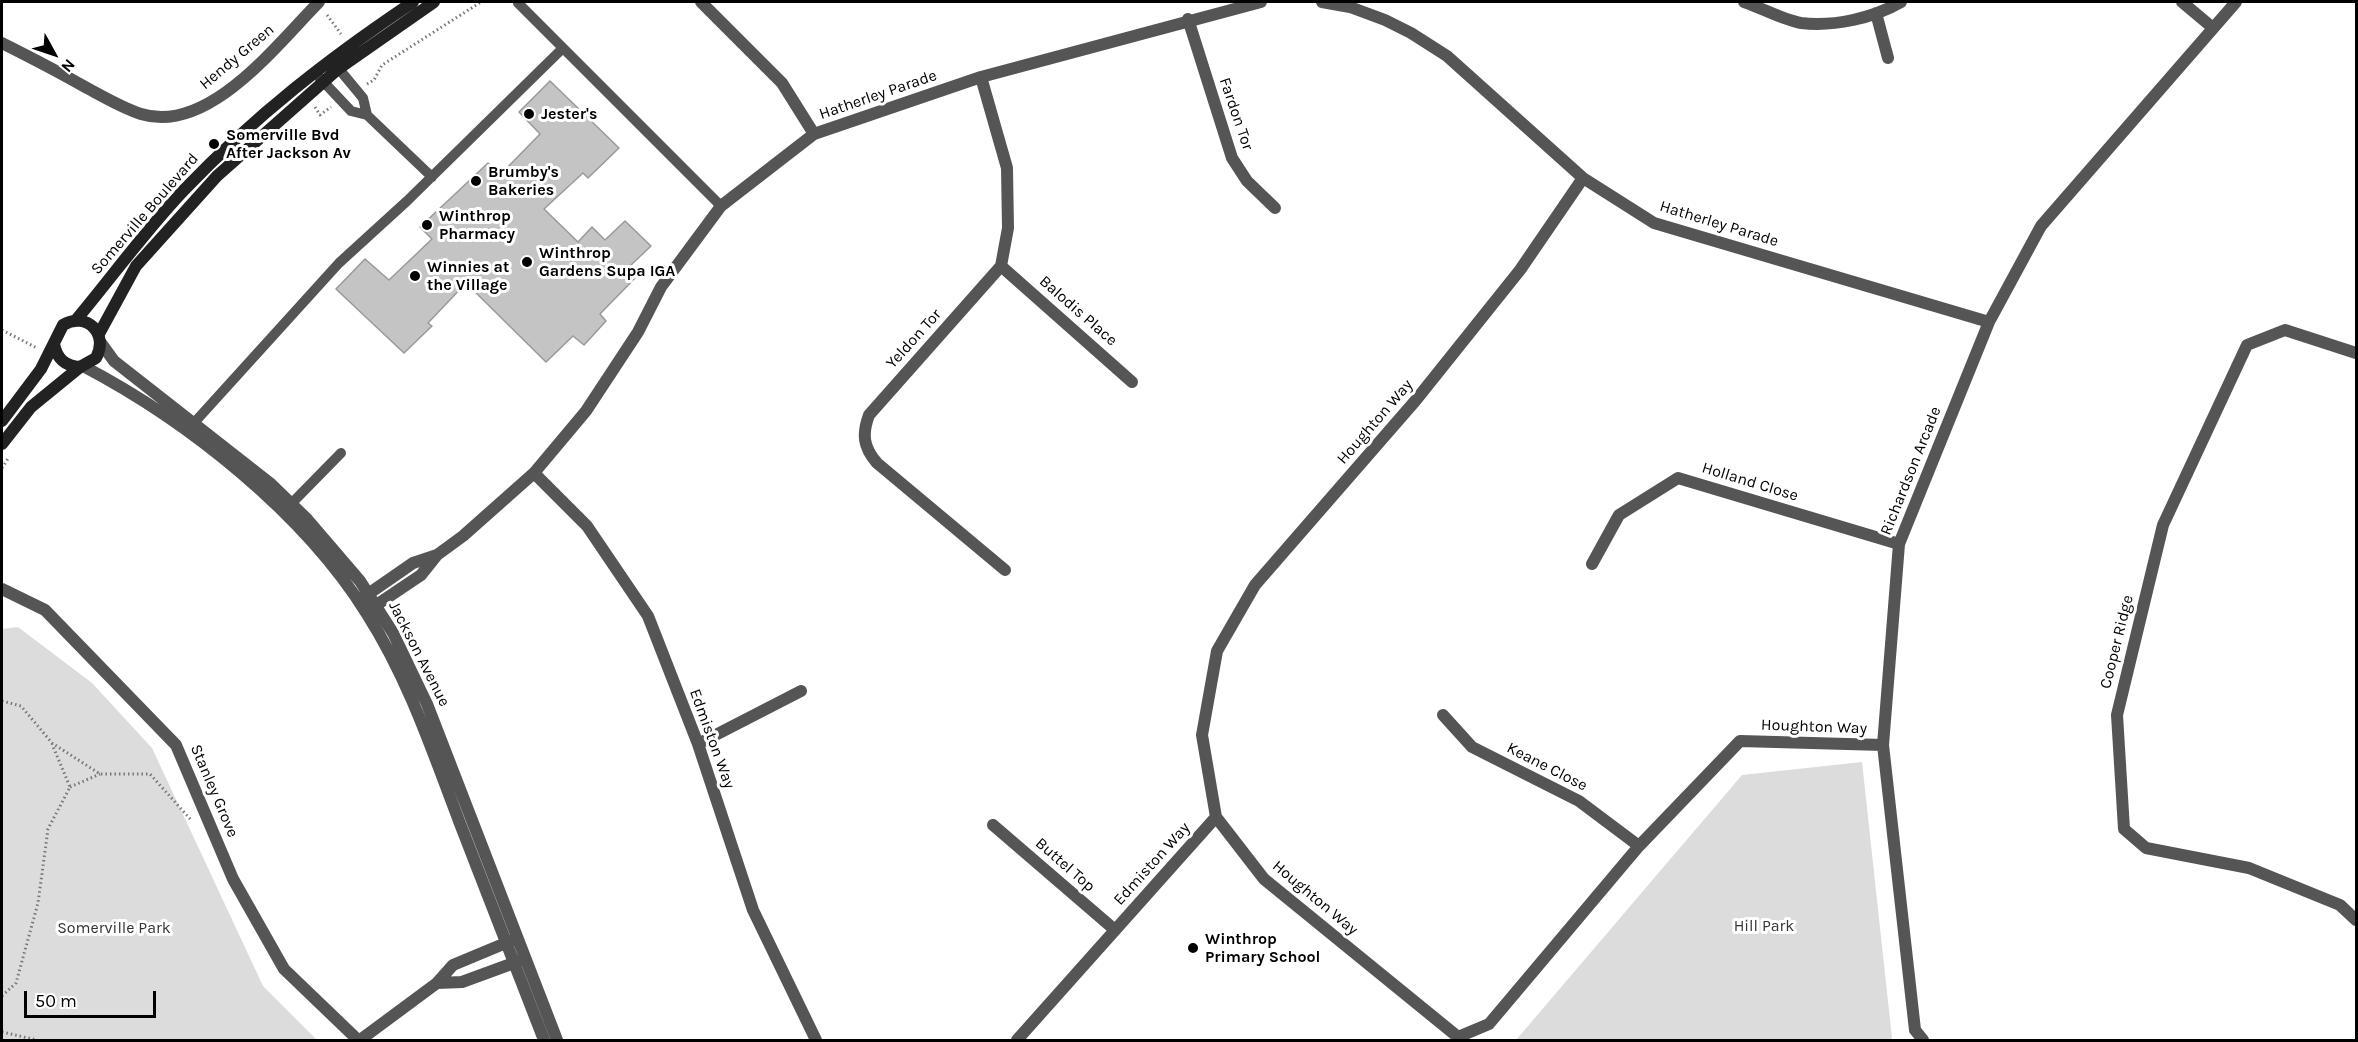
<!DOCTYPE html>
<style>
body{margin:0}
#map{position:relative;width:2358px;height:1042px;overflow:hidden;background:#fff;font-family:Karla,sans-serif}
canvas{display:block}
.frame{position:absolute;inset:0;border:3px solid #000;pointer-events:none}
.north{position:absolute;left:24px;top:24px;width:60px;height:60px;-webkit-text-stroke:4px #fff;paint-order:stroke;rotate:130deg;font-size:16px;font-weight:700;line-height:24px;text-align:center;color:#000}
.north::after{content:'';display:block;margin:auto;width:21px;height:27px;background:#000;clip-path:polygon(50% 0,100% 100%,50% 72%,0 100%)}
.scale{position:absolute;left:24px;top:991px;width:132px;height:27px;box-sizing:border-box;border:3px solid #000;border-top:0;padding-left:8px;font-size:18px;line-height:21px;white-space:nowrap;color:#000;-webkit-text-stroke:4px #fff;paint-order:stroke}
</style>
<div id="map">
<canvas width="2358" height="1042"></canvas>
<div class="frame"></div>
<div class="north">N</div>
<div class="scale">50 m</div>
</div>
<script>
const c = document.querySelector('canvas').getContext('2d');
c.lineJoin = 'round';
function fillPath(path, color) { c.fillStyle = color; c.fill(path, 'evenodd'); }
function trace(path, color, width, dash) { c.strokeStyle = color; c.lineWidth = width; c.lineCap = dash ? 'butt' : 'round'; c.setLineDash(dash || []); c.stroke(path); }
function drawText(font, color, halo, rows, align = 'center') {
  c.font = font + ' Karla,sans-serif'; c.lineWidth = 6; c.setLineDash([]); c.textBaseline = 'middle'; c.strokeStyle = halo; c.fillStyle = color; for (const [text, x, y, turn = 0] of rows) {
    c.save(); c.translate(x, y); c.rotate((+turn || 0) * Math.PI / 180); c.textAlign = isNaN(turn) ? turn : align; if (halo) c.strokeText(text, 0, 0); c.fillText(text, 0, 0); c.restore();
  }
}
fillPath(new Path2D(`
 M18,627L92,683L152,748L263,986L317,1040H2V629Z
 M1862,762L1892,1038L1890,1040H1516L1742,775Z`), '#dcdcdc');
const building = new Path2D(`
 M550,81L619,148L588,178L583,173L544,209L578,242L592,227L605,240L625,221L651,246L631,265L639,274L600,314L606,321L584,345L573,336L546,362L466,283L428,323L432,326L404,353L336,289L365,259L389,280L432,239L420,227L488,163L500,175L540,134L519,112Z`);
fillPath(building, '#c4c4c4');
trace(building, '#999', 1.5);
trace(new Path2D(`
 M327,15L341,34
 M367,84L374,80L382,65L481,2
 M315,107L320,115L331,107
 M2,330L37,348
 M2,468L9,457
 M2,701L21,706L52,743L100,774H150L191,820
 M70,787L100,774
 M2,996L16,983L38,903L48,829L70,787L52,744
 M2,1032L37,1040`), '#777', 3, [1.5, 3]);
trace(new Path2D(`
 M518,3L721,206
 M334,63L363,98L367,115
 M318,76L351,111L367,115L432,177
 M193,424L339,263L407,201L563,48
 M292,503L341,453`), '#555', 10);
trace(new Path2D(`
 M701,2L782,83L814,134
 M1322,2L1350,7L1385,20L1411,33L1447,56L1583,178L1654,223L1989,322
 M1744,2C1762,8 1783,20 1801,23C1834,27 1873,18 1901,2
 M2182,2L2213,28
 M1876,13L1888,58
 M1188,19L1232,158L1247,181L1275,208
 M2,43C30,57 59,72 87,88C104,97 122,108 141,114C209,135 278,43 319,2
 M981,77L1007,168L1008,228L1001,266L869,415C862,434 863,447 877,463L1005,570
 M1583,178L1520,270L1416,400L1255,585L1217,651L1202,735L1216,817L1264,879L1458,1037L1489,1024L1639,846L1740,741L1883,745
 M1001,266L1132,382
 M2356,353L2285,330L2247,345L2163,525L2117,715L2124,829L2146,848L2249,868L2340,905L2356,920
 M534,473L587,526L648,616L698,744L753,910L816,1040
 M1592,564L1619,515L1678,478L1899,544
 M2,589L45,610L176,745L233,879L284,969L358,1040
 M361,599L413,563L437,555
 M369,610L421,575L437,555L463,536L534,473L586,411L638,332L661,287L721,206L814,134L981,77L1261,2
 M1443,715L1472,747L1579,801L1639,846
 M698,744L801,691
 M993,825L1115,930
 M1017,1040L1216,817
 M1923,1040L1915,1030L1883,745L1899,544L1989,322L2041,226L2236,2`), '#555', 12);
trace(new Path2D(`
 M101,343L114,361L271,484L306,518L360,581L393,633L427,704L557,1040
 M83,366C188,421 304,513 367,614C408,678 432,750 459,821C487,894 516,967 544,1040
 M437,983L462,982L522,960
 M360,1040L437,983L453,965L513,940`), '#555', 12);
trace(new Path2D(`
 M76,320C112,277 145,231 184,190C256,115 328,59 413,2
 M99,334L136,266L217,176L338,69L434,2
 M2,421L41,369L63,325C87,311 109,334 96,358L80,367C65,366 57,359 54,344
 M2,444L31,407L80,367`), '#222', 12);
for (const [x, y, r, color] of [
 [529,114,6,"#000"],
 [214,144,6,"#000"],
 [476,181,6,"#000"],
 [427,225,6,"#000"],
 [527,262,6,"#000"],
 [415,276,6,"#000"],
 [1193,948,6,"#000"]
]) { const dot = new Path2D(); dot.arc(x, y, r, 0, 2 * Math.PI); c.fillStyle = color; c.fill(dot); trace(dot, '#fff', 2); }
drawText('16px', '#000', '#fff', [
 ["Hendy Green",237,57,-40],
 ["Hatherley Parade",878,95,-19],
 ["Fardon Tor",1236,114,71],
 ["Somerville Boulevard",145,214,-49],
 ["Hatherley Parade",1719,224,17],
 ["Balodis Place",1078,311,41],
 ["Yeldon Tor",914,339,-48],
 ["Houghton Way",1375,422,-49],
 ["Richardson Arcade",1911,471,-68],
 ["Holland Close",1750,482,17],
 ["Cooper Ridge",2117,642,-76],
 ["Jackson Avenue",419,654,63],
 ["Houghton Way",1814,727,2],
 ["Edmiston Way",712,739,70],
 ["Keane Close",1547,767,27],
 ["Stanley Grove",214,791,67],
 ["Edmiston Way",1152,864,-48],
 ["Buttel Top",1065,865,41],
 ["Houghton Way",1315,898,40]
]);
drawText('bold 16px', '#000', '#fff', [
 ["Jester's",541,114],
 ["Somerville Bvd",226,135],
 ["After Jackson Av",226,153],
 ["Brumby's",488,172],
 ["Bakeries",488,190],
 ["Winthrop",439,216],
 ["Pharmacy",439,234],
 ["Winthrop",539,253],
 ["Gardens Supa IGA",539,271],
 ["Winnies at",427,267],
 ["the Village",427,285],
 ["Winthrop",1205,939],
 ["Primary School",1205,957]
], 'left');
drawText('16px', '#333', '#fff', [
 ["Hill Park",1764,926],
 ["Somerville Park",114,928]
]);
</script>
